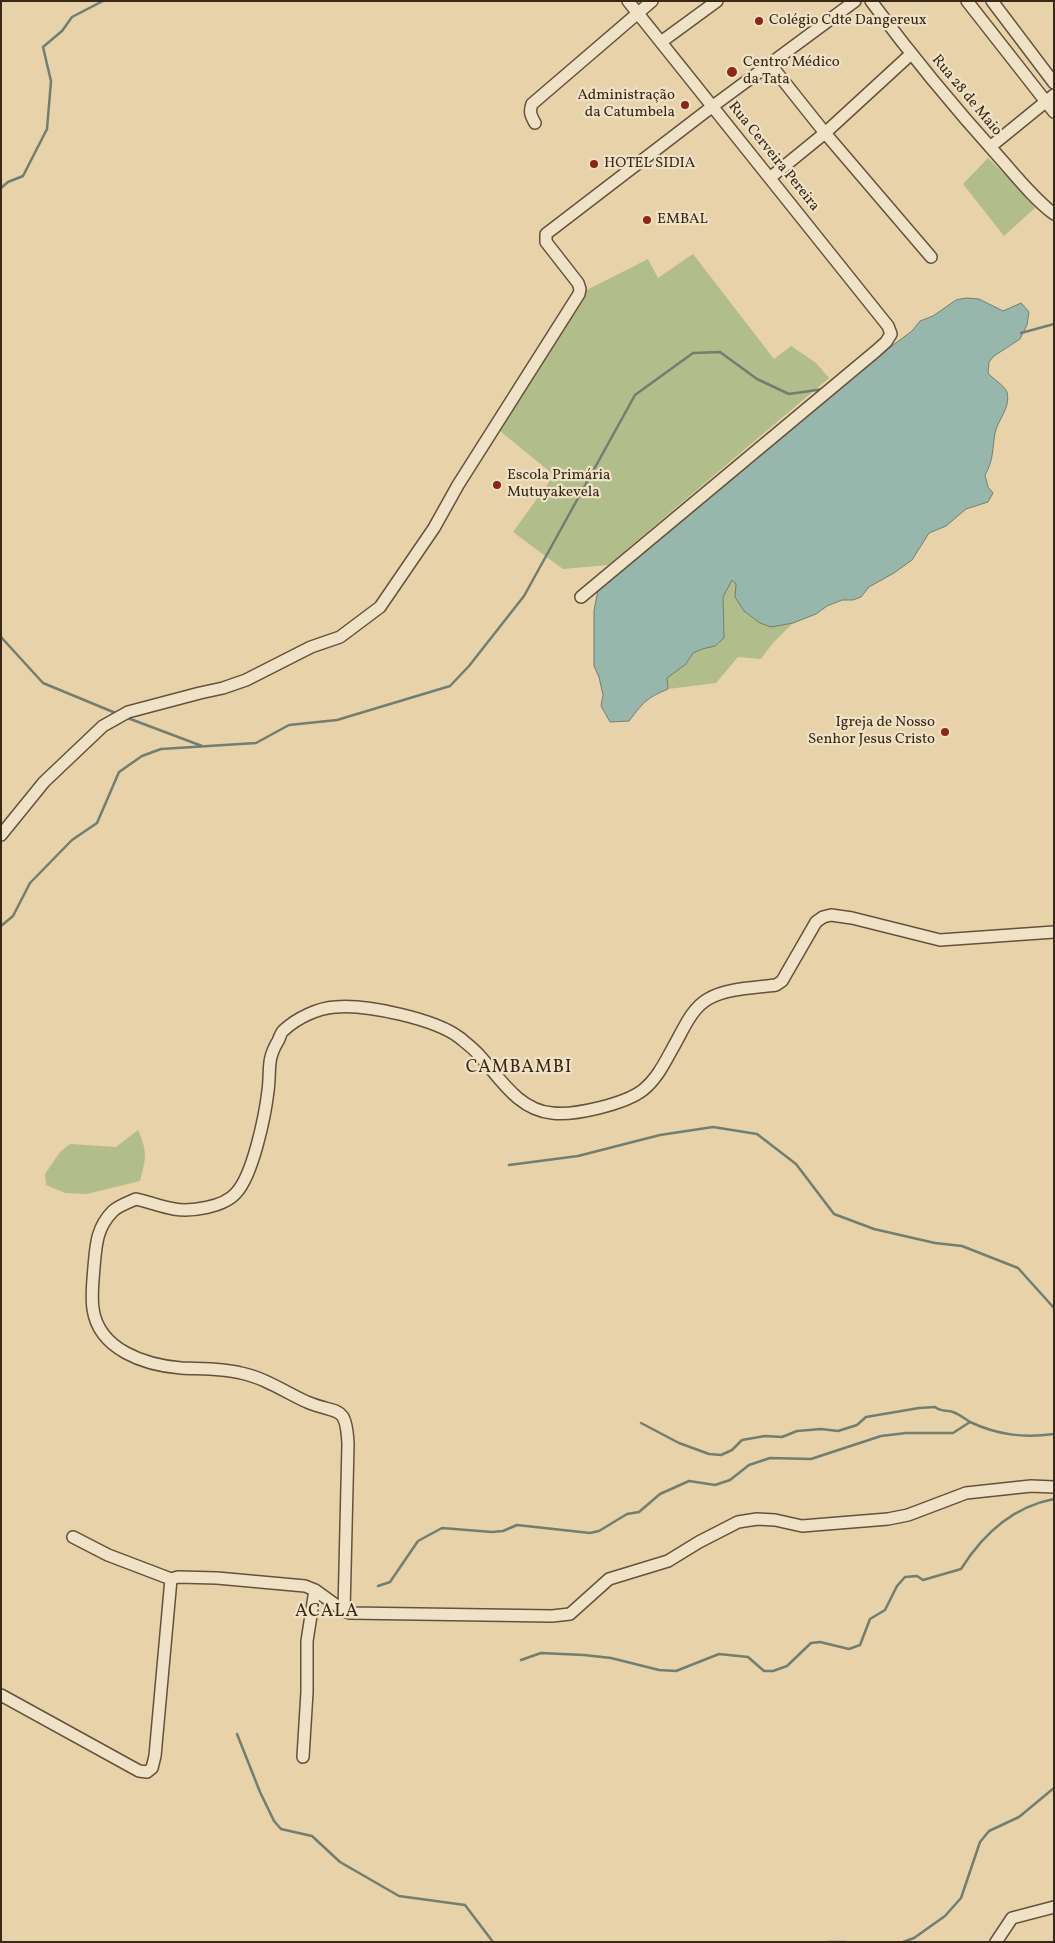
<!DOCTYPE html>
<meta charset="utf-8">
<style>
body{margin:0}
#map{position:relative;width:1055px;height:1943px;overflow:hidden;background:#e7d2a9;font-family:Vollkorn,serif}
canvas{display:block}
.frame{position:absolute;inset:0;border:2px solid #392817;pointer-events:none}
</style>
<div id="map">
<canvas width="1055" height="1943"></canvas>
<div class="frame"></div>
</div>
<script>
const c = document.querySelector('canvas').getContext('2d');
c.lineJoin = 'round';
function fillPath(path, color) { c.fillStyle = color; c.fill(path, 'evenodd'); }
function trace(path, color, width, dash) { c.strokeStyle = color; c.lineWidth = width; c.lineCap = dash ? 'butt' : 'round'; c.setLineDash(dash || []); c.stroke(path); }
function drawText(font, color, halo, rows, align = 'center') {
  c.font = font + ' Vollkorn,serif'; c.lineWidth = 4.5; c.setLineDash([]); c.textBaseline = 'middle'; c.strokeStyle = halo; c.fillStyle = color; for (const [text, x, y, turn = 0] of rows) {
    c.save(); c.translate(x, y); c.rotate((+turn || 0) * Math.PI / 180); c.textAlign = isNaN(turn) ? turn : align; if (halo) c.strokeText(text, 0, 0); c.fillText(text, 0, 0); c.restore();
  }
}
fillPath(new Path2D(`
 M988,158L1037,206L1004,236L963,184Z
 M693,254L774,359L791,346L816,363L829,378L608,565L563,569L513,532L554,475L495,427L579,294L648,259L658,278Z
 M732,579L736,584L744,611L760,623L771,627L793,623L772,644L761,659L738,657L716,683L668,689L667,678L686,664L693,653L702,649L715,646L724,638L723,597Z
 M138,1130C148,1153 146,1158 140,1181L87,1194L65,1193L46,1185L45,1174L60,1152L70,1144L116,1147Z`), '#b1bd8b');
const water = new Path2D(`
 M967,298L979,299L1003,311L1021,303L1029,312L1027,325L1020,339L994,356L989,362L988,373C993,379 1005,386 1007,392C1011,408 998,419 995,433C992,450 994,459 985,475L988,487L993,493L988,502L966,509L946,526L929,533L912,560L894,573L869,587L861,597L853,600H842L827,606L816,614L793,623L771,627L760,623L744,611L735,597L736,584L732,580L723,597L724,638L715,646L702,649L693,653L686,664L667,678L668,689C646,698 643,703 629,721L610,722L601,706L603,695L599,677L594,666V611L598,590L865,366L912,331L920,321L933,316L956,300Z`);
fillPath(water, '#97b7ac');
trace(water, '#717e70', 1);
trace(new Path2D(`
 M1,188L8,182L23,176L47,129L51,81L43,47L62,31L72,17L103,1
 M1021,333L1054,324
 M1,637L43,683L118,714
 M125,717L202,746
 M1,926L13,916L30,883L72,840L97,823L119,772L142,756L161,749L256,743L289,725L337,720L450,686L469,666L524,596L635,395L693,353L720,352L757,379L789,394L824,389
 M509,1165L578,1156L660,1135L713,1127L757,1134L796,1164L834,1214L874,1229L935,1243L962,1246L1018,1268L1054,1308
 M641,1423L679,1443L709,1454L721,1455L732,1450L742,1440L765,1436L782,1437L797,1431L821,1429L838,1431L857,1425L866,1417L919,1408L935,1407C943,1413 946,1409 953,1412C959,1414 965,1419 970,1422C998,1435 1023,1438 1054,1434
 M378,1586L390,1582L418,1541L442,1528L492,1532L503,1531L517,1525L590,1533L599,1531L627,1514L639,1512L660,1494L689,1481L715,1485L730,1480L749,1465L770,1458L811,1459L881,1436L906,1433H953L970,1422
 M521,1660L541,1653L584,1655L611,1658L659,1670L676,1671L719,1654L748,1657L764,1671H773L787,1666L811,1643L820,1642L849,1649L860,1645L870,1619L885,1610L897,1586L905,1577L917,1576L923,1580L961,1569C983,1534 1012,1507 1054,1499
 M237,1734L260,1792L274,1821L281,1829L312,1836L340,1862L399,1896L465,1905L493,1942
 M828,1942H845
 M903,1942L914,1938L945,1916L961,1898L980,1842L989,1831L1019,1817L1054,1788`), '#717e70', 2.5);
const minor = new Path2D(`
 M871,1C911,55 954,107 999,157C1016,176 1033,198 1054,214
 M967,1L1054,112
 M992,1L1054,83
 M661,42L717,1
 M770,64L825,133L931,257
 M535,123C531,116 529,112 532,104L652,1
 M990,147L1054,95
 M771,177L825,133L911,54
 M581,597L876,351L886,342L891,334L888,326L628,1
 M1,835L44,782L103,726L128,712L200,693L223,688L246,680L311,647L340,637L380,607L434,528L458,485L579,294L580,289L578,283L546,242V234L713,106L855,1
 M1054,932L940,940L852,918L831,915L823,917L816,922L782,981L776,985C755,988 727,988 708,999C692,1008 684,1028 675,1044C666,1060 658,1078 643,1090C625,1104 574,1116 552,1113C518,1110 500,1078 479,1055C474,1049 466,1043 460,1038C436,1019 366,1004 335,1007C318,1008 297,1018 284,1030C281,1032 280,1037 278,1041C266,1061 271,1069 268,1091C265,1116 253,1175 236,1193C224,1207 191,1212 174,1209C162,1207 149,1202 136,1199C129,1202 118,1206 113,1211C96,1228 96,1246 94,1267C93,1281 91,1296 93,1309C99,1350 145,1365 181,1368C201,1369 221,1368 241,1373C265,1378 285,1392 307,1402C338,1415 346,1403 348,1444L344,1611L350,1613L552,1616L570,1614L609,1579L668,1561L699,1542L738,1522L757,1519L775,1520L802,1526L888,1519L908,1515L966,1493L1031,1486L1054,1487
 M73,1537L108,1555L171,1579L178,1577L217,1578L305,1586L315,1590L344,1611
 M1,1695L139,1771L147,1772L152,1768L155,1756L171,1579
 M303,1757L307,1692V1641L315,1590
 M996,1942L1012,1918L1054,1907`);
trace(minor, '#64523c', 14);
trace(minor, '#efe2c7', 11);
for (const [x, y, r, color] of [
 [759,21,5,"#8f2418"],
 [732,72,6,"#8f2418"],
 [685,105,5,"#8f2418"],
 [594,164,5,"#8f2418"],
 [647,220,5,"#8f2418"],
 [497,485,5,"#8f2418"],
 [945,732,5,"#8f2418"]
]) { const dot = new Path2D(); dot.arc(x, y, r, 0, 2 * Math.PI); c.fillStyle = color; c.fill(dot); trace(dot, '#efe2c7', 2); }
drawText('15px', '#392817', '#efe2c7', [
 ["Colégio Cdte Dangereux",769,21],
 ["Centro Médico",743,63],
 ["da Tata",743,80],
 ["Administração",675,96,"right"],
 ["da Catumbela",675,113,"right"],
 ["HOTEL SIDIA",604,164],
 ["EMBAL",657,220],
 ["Escola Primária",507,476],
 ["Mutuyakevela",507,493],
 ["Igreja de Nosso",935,723,"right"],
 ["Senhor Jesus Cristo",935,740,"right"]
], 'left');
drawText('15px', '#392817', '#efe2c7', [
 ["Rua 28 de Maio",966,96,50],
 ["Rua Cerveira Pereira",773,157,51]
]);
c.letterSpacing = '1px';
drawText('18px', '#392817', '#efe2c7', [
 ["CAMBAMBI",519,1069],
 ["ACALA",327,1613]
]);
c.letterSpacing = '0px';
</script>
